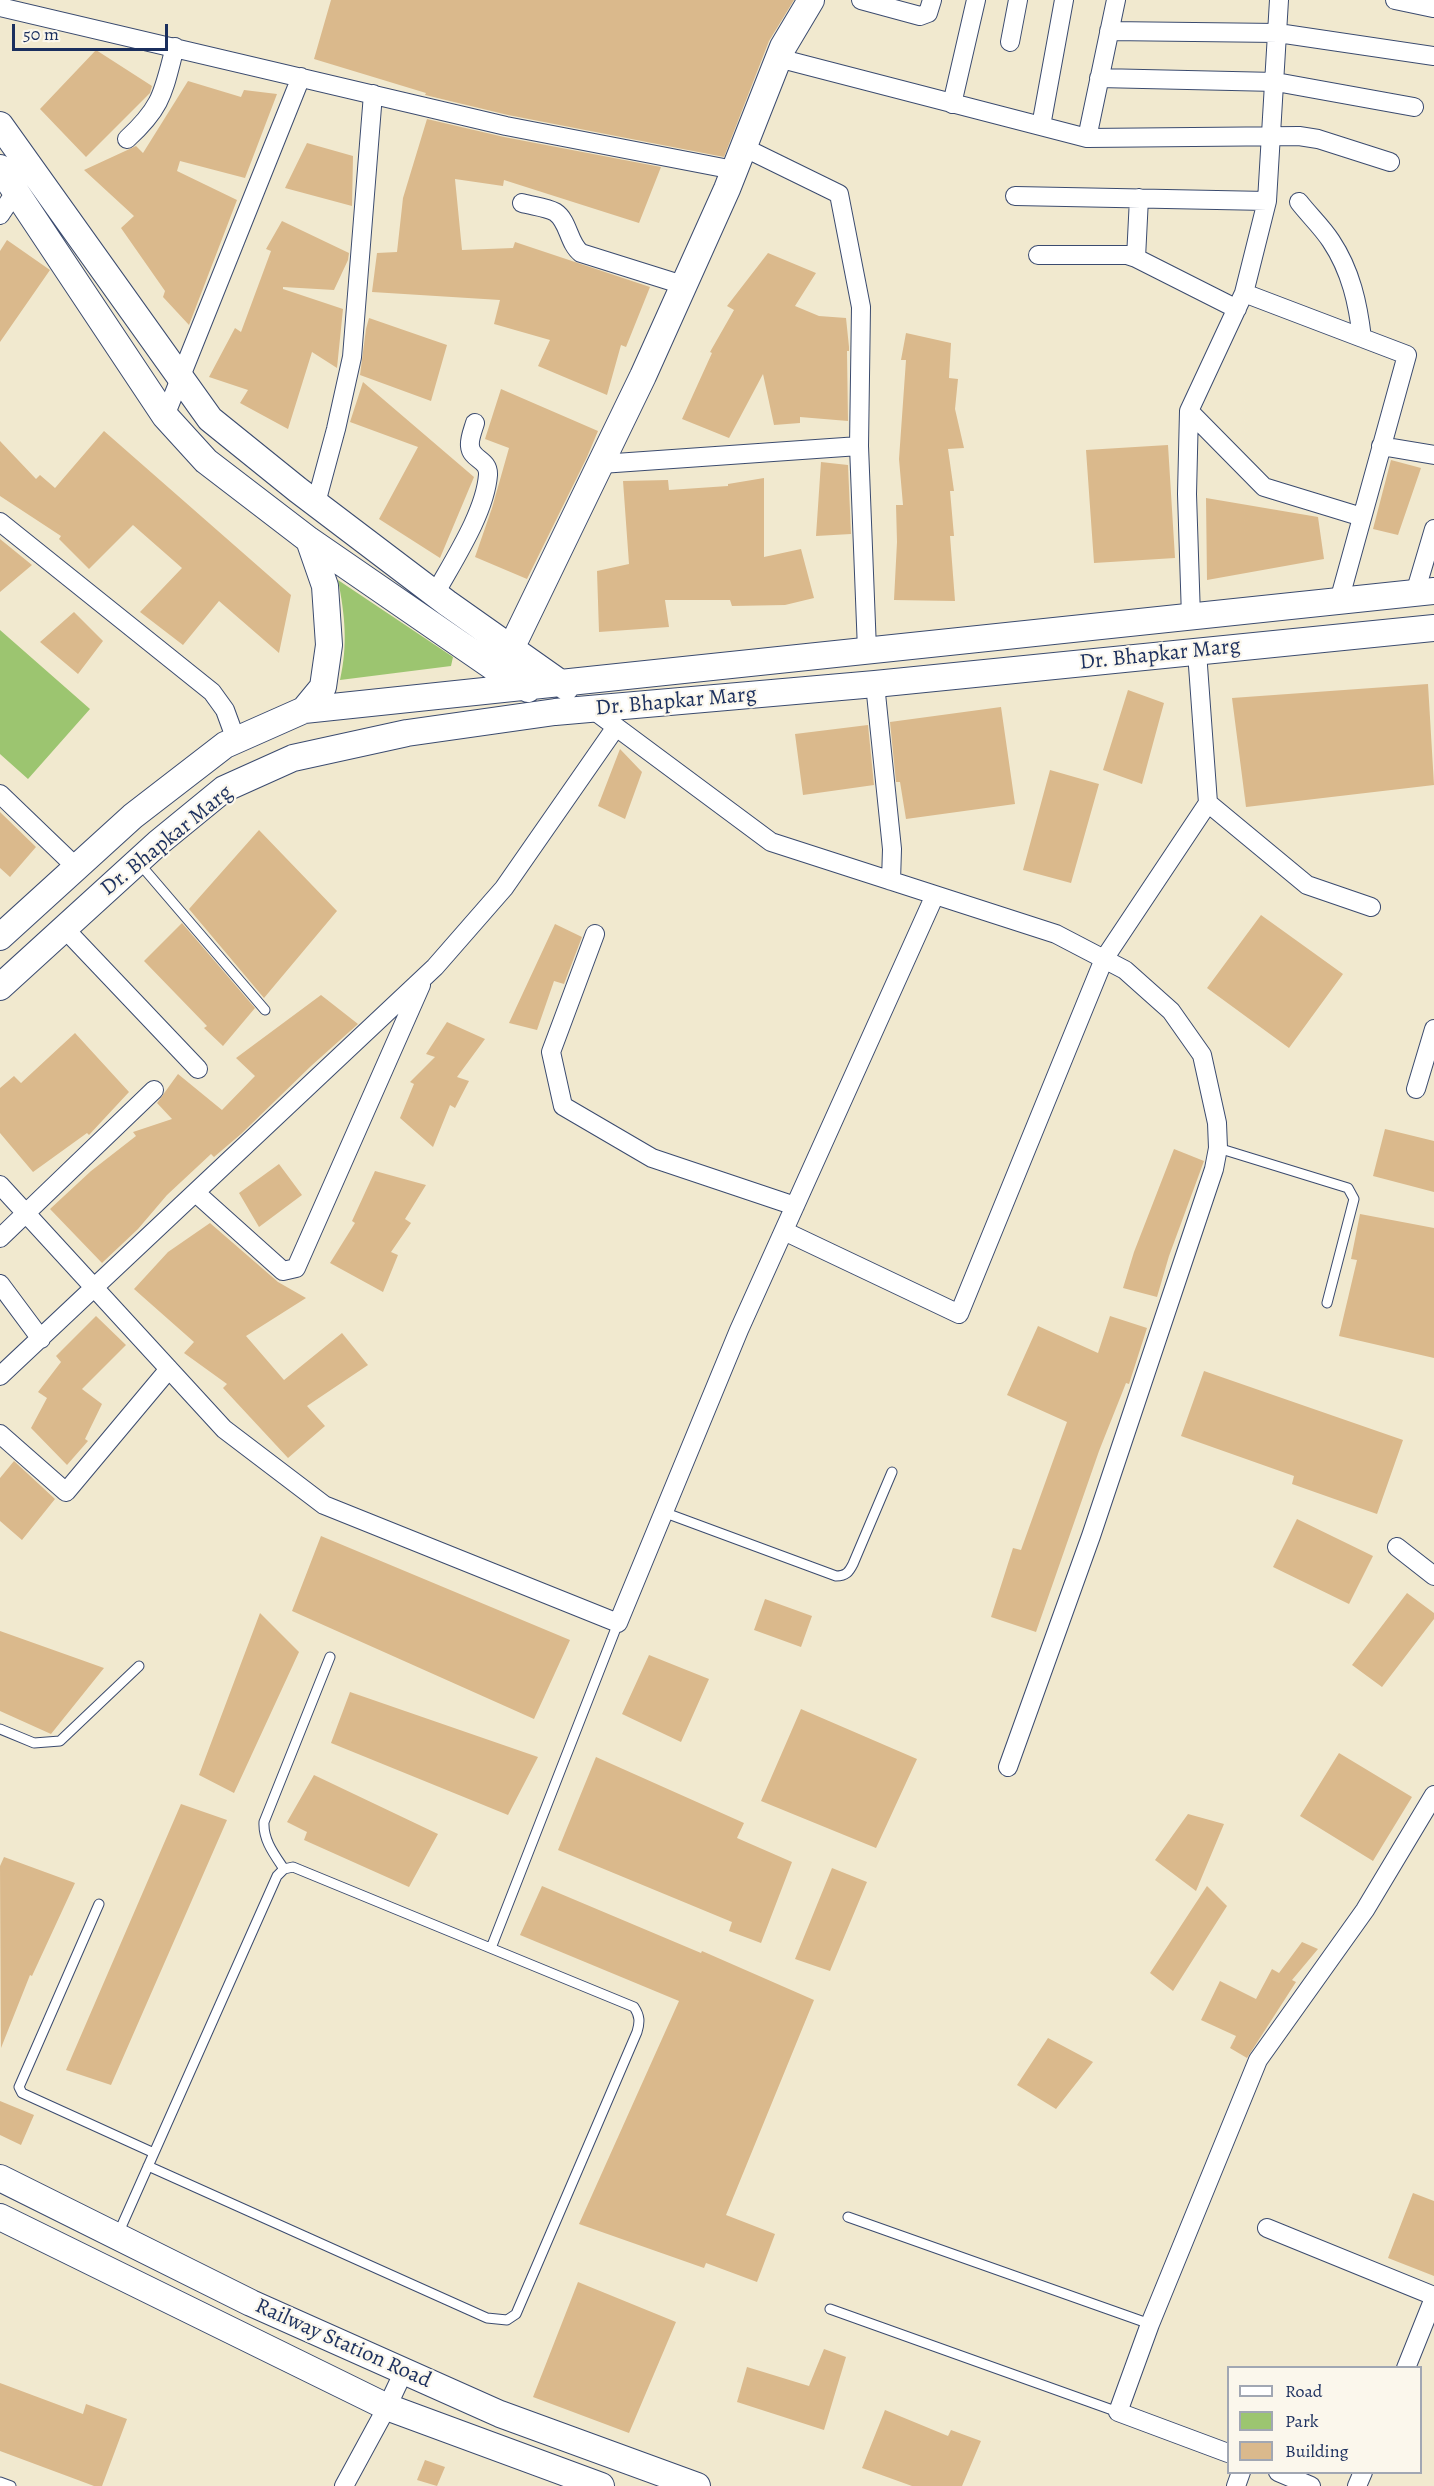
<!DOCTYPE html>
<style>
body{margin:0}
#map{position:relative;width:1434px;height:2486px;overflow:hidden;background:#f1e9cf;font-family:Alegreya,serif}
canvas{display:block}
.legend{position:absolute;left:1227px;top:2366px;width:195px;height:108px;box-sizing:border-box;background:#fbf7ec;border:2px solid #a1a7b3;margin:0;padding:8px 10px;list-style:none;font-size:18px;color:#1b2f5e}
.legend li{display:flex;align-items:center;gap:12px;height:30px}
.legend b{width:30px;border:2px solid #a1a7b3}
.scale{position:absolute;left:12px;top:24px;width:156px;height:27px;box-sizing:border-box;border:3px solid #1b2f5e;border-top:0;padding-left:8px;font-size:18px;line-height:21px;white-space:nowrap;color:#1b2f5e;-webkit-text-stroke:4px #fbf7ec;paint-order:stroke}
</style>
<div id="map">
<canvas width="1434" height="2486"></canvas>
<ul class="legend">
<li><b style="height:8px;background:#fff"></b>Road</li>
<li><b style="height:16px;background:#9cc570"></b>Park</li>
<li><b style="height:16px;background:#dab98c"></b>Building</li>
</ul>
<div class="scale">50 m</div>
</div>
<script>
const c = document.querySelector('canvas').getContext('2d');
c.lineJoin = 'round';
function fillPath(path, color) { c.fillStyle = color; c.fill(path, 'evenodd'); }
function trace(path, color, width, dash) { c.strokeStyle = color; c.lineWidth = width; c.lineCap = dash ? 'butt' : 'round'; c.setLineDash(dash || []); c.stroke(path); }
function drawText(font, color, halo, rows, align = 'center') {
  c.font = font + ' Alegreya,serif'; c.lineWidth = 4.5; c.setLineDash([]); c.textBaseline = 'middle'; c.strokeStyle = halo; c.fillStyle = color; for (const [text, x, y, turn = 0] of rows) {
    c.save(); c.translate(x, y); c.rotate((+turn || 0) * Math.PI / 180); c.textAlign = isNaN(turn) ? turn : align; if (halo) c.strokeText(text, 0, 0); c.fillText(text, 0, 0); c.restore();
  }
}
fillPath(new Path2D(`
 M338,580L453,657L451,666L340,680C348,645 345,615 338,580Z
 M0,630L90,709L28,779L0,754Z`), '#9cc570');
fillPath(new Path2D(`
 M331,0H794L769,41L724,157L508,115L425,95L426,93L314,59Z
 M96,50L152,86L150,93L86,157L40,109Z
 M188,81L241,97L244,90L277,94L245,178L180,161L177,171L237,200L189,325L163,297L165,291L121,228L134,216L84,170L136,146L143,153Z
 M427,119L504,137L661,167L639,223L504,180L503,186L455,179L462,250L513,248L515,242L650,287L626,347L621,345L607,395L538,366L550,340L494,324L500,300L372,292L377,253L397,252L403,198Z
 M307,143L353,156L352,206L285,188Z
 M282,221L349,253L348,260L334,290L283,287V289L343,309L337,368L312,352L288,429L240,403L248,390L209,377L235,328L241,332L271,251L266,249Z
 M7,240L50,270L0,342V251Z
 M768,253L816,273L795,306L819,316L846,318L849,347V351H847L848,421L800,417V423L774,425L763,374L729,438L682,419L712,353L710,352L734,310L727,306Z
 M369,318L447,345L431,401L360,375L366,329Z
 M906,333L951,343L949,378L958,379L955,409L964,448L948,449L954,491H950L954,536H950L955,601L894,600L897,542L896,505H903L899,459L906,360H901Z
 M363,382L474,477L440,558L379,519L418,447L350,422Z
 M501,389L598,431L587,457L527,579L475,557L492,508L509,448L485,439Z
 M104,431L291,595L279,653L219,601L183,645L140,612L182,568L133,525L89,569L59,539L61,536L0,496V441L36,479L40,475L55,488Z
 M1168,445L1175,558L1094,563L1086,450Z
 M1391,460L1421,468L1398,535L1373,529Z
 M821,462L848,465L851,534L816,536Z
 M764,478V557L801,549L814,598L785,605L732,606L730,600H665L669,627L599,632L597,571L629,564L623,481L668,480L669,490L728,486V484Z
 M1206,498L1318,517L1324,559L1207,580Z
 M0,539L32,565L0,592Z
 M74,612L103,641L78,674L40,642Z
 M1428,684L1434,785L1246,807L1232,698Z
 M1128,690L1164,703L1142,784L1103,770Z
 M1001,707L1015,804L906,819L900,782H896L890,722Z
 M868,725L874,785L803,795L795,734Z
 M620,749L642,772L625,819L598,806Z
 M1050,770L1099,784L1071,883L1023,870Z
 M0,812L36,847L10,877L0,868Z
 M259,830L337,911L264,998L189,909Z
 M1261,915L1343,974L1289,1048L1207,988Z
 M182,923L255,1008L223,1046L204,1028L207,1026L144,961Z
 M555,924L582,937L564,984L554,981L537,1030L509,1023Z
 M321,995L358,1024L311,1066L241,1134L214,1157L211,1154L167,1195L138,1229L102,1263L50,1209L91,1171L136,1136L133,1132L172,1119L157,1103L178,1074L222,1110L255,1076L236,1058Z
 M447,1022L485,1039L457,1077L469,1081L455,1108L450,1105L433,1147L400,1118L414,1084L410,1082L435,1057L426,1054Z
 M75,1033L129,1092L89,1135L87,1133L33,1172L0,1133V1088L14,1076L21,1083Z
 M1385,1129L1434,1141V1192L1373,1176Z
 M1174,1149L1204,1161L1169,1256L1157,1297L1123,1288L1134,1252Z
 M279,1164L302,1195L259,1227L239,1193Z
 M375,1171L426,1185L405,1219L411,1223L391,1252L398,1255L383,1292L330,1263L355,1223L352,1221Z
 M1360,1214L1434,1228V1358L1339,1336L1357,1260L1351,1259Z
 M210,1223L278,1282L306,1298L246,1336L284,1380L342,1333L368,1365L307,1406L325,1426L288,1458L223,1388L227,1384L184,1353L194,1342L134,1289L168,1252Z
 M96,1316L126,1345L82,1389L102,1404L85,1439L88,1441L67,1465L31,1428L47,1398L38,1392L61,1362L56,1356Z
 M1110,1316L1147,1328L1129,1384L1126,1383L1099,1451L1036,1632L991,1617L1013,1548L1021,1550L1067,1422L1007,1395L1038,1326L1098,1353Z
 M1204,1371L1403,1440L1377,1514L1292,1484L1294,1476L1181,1436Z
 M14,1461L55,1499L22,1540L0,1521V1478Z
 M1297,1519L1373,1556L1349,1604L1273,1567Z
 M321,1536L570,1640L534,1719L292,1611Z
 M1407,1593L1434,1613V1619L1382,1687L1352,1665Z
 M765,1599L812,1616L801,1647L754,1630Z
 M260,1613L299,1652L234,1793L199,1775Z
 M0,1631L104,1668L51,1734L0,1711Z
 M649,1655L709,1679L681,1742L622,1714Z
 M350,1692L538,1757L508,1815L331,1743Z
 M801,1709L917,1759L876,1848L761,1801Z
 M1339,1753L1412,1797L1373,1861L1300,1816Z
 M596,1757L744,1823L737,1838L792,1862L761,1943L729,1931L732,1922L558,1850Z
 M314,1775L438,1834L409,1887L304,1840L307,1832L287,1822Z
 M181,1804L227,1820L111,2085L66,2070Z
 M1188,1814L1224,1824L1196,1891L1155,1860Z
 M4,1857L75,1883L32,1976L30,1975L1,2048L0,1866Z
 M832,1868L867,1882L830,1971L795,1959Z
 M542,1886L701,1953L702,1951L814,2000L726,2215L775,2234L757,2282L706,2263L704,2268L579,2224L679,2001L520,1935Z
 M1207,1886L1227,1906L1173,1991L1150,1973Z
 M1302,1942L1318,1949L1292,1980L1296,1982L1247,2058L1230,2048L1236,2036L1201,2020L1220,1981L1256,1999L1272,1969L1279,1973Z
 M1048,2038L1093,2062L1056,2109L1017,2085Z
 M0,2101L34,2115L21,2145L0,2135Z
 M1413,2193L1434,2201V2276L1388,2258Z
 M578,2282L676,2322L629,2433L533,2397Z
 M824,2349L846,2357L824,2430L737,2402L747,2367L809,2386Z
 M0,2383L83,2414L86,2404L127,2419L102,2486H94L0,2451Z
 M885,2410L948,2436L951,2430L981,2441L962,2486H912L862,2468Z
 M425,2460L445,2467L437,2486L417,2480Z`), '#dab98c');
const lane = new Path2D(`
 M139,863L265,1010
 M1218,1148L1348,1188L1354,1199L1327,1303
 M663,1512L836,1576C846,1576 849,1572 853,1564L892,1472
 M0,1729L34,1743L60,1741L139,1666
 M284,1869C274,1854 263,1840 264,1822L330,1657
 M99,1904L19,2087L22,2093L154,2153
 M491,1948L618,1623
 M848,2217L1150,2324
 M118,2234L277,1876L284,1869L293,1867L634,2007C640,2016 640,2022 637,2032L516,2314L507,2320L487,2318L148,2166
 M830,2309L1118,2412
 M0,2482L11,2486`);
const street = new Path2D(`
 M861,0L920,16L928,13L932,0
 M1279,0L1267,201L1244,293L1407,355L1339,601
 M1395,0L1433,8
 M0,7L506,126L734,170
 M1109,31L1278,33L1434,56
 M1010,42L1018,0
 M778,58L1087,138L1299,136L1318,139L1390,162
 M1099,78L1276,82L1414,107
 M952,104L976,0
 M1041,126L1064,0
 M1087,138L1116,0
 M127,139C163,106 163,92 175,47
 M743,147L839,194L861,307L859,446L867,650
 M1015,196L1267,201
 M1299,202C1309,215 1322,227 1331,241C1351,271 1358,304 1362,338
 M522,203C532,206 546,207 555,212C569,221 568,243 581,253L683,285
 M0,215L16,191
 M1038,255H1127L1136,258L1237,309
 M1136,258L1139,198
 M1189,411L1264,487L1362,517
 M165,416L301,77
 M1381,446L1434,455
 M601,464L859,446
 M316,503L336,429L352,357L373,94
 M0,522L212,692L225,710L236,740
 M1415,593L1434,529
 M435,594C453,561 485,513 488,475C489,459 471,460 470,446C469,439 473,430 475,423
 M1191,617L1187,494L1189,411L1244,293
 M875,684L892,849L891,881
 M592,709L771,842L1056,934L1125,970L1171,1011L1202,1055L1217,1123L1218,1148L1214,1169L1091,1536L1008,1767
 M0,794L76,867
 M1208,803L1307,885L1371,907
 M64,928L198,1069
 M595,934L551,1052L563,1106L652,1158L795,1206
 M1416,1089L1434,1029
 M0,1185L224,1429L324,1505L618,1623L739,1330L935,895
 M196,1193L283,1271L296,1268L421,985
 M784,1231L959,1314L1104,959L1208,803L1197,652
 M0,1238L154,1090
 M0,1284L41,1339
 M0,1376L435,967L504,888L616,727
 M0,1434L66,1492L169,1369
 M1397,1547L1434,1576
 M1267,2228L1434,2296
 M1406,2368L1434,2298
 M1228,2453L1118,2412L1150,2324L1258,2060L1365,1910L1434,1795
 M1278,2472L1311,2486
 M344,2486L387,2407L404,2371
 M1236,2486L1241,2472
 M1357,2486L1363,2472`);
const secondary = new Path2D(`
 M0,125L210,419L298,490L447,603L566,687
 M0,168L165,416L206,461L309,540L499,671L528,689
 M504,663L643,376L727,189L783,47L811,0
 M304,710L323,687L329,645L325,586L309,540
 M0,937L133,816L225,745L304,710L1434,591
 M0,987L158,843L224,789L293,758L407,733L555,712L875,684L1434,628
 M0,2178L251,2303L500,2414L697,2486
 M0,2217L387,2407L601,2486`);
trace(lane, '#3b4b6f', 11);
trace(street, '#3b4b6f', 20);
trace(secondary, '#3b4b6f', 28);
trace(lane, '#fff', 9);
trace(street, '#fff', 18);
trace(secondary, '#fff', 26);
drawText('22px', '#1b2f5e', '#fbf7ec', [
 ["Dr. Bhapkar Marg",1160,655,-6],
 ["Dr. Bhapkar Marg",676,702,-5],
 ["Dr. Bhapkar Marg",167,841,-39],
 ["Railway Station Road",343,2344,24]
]);
</script>
